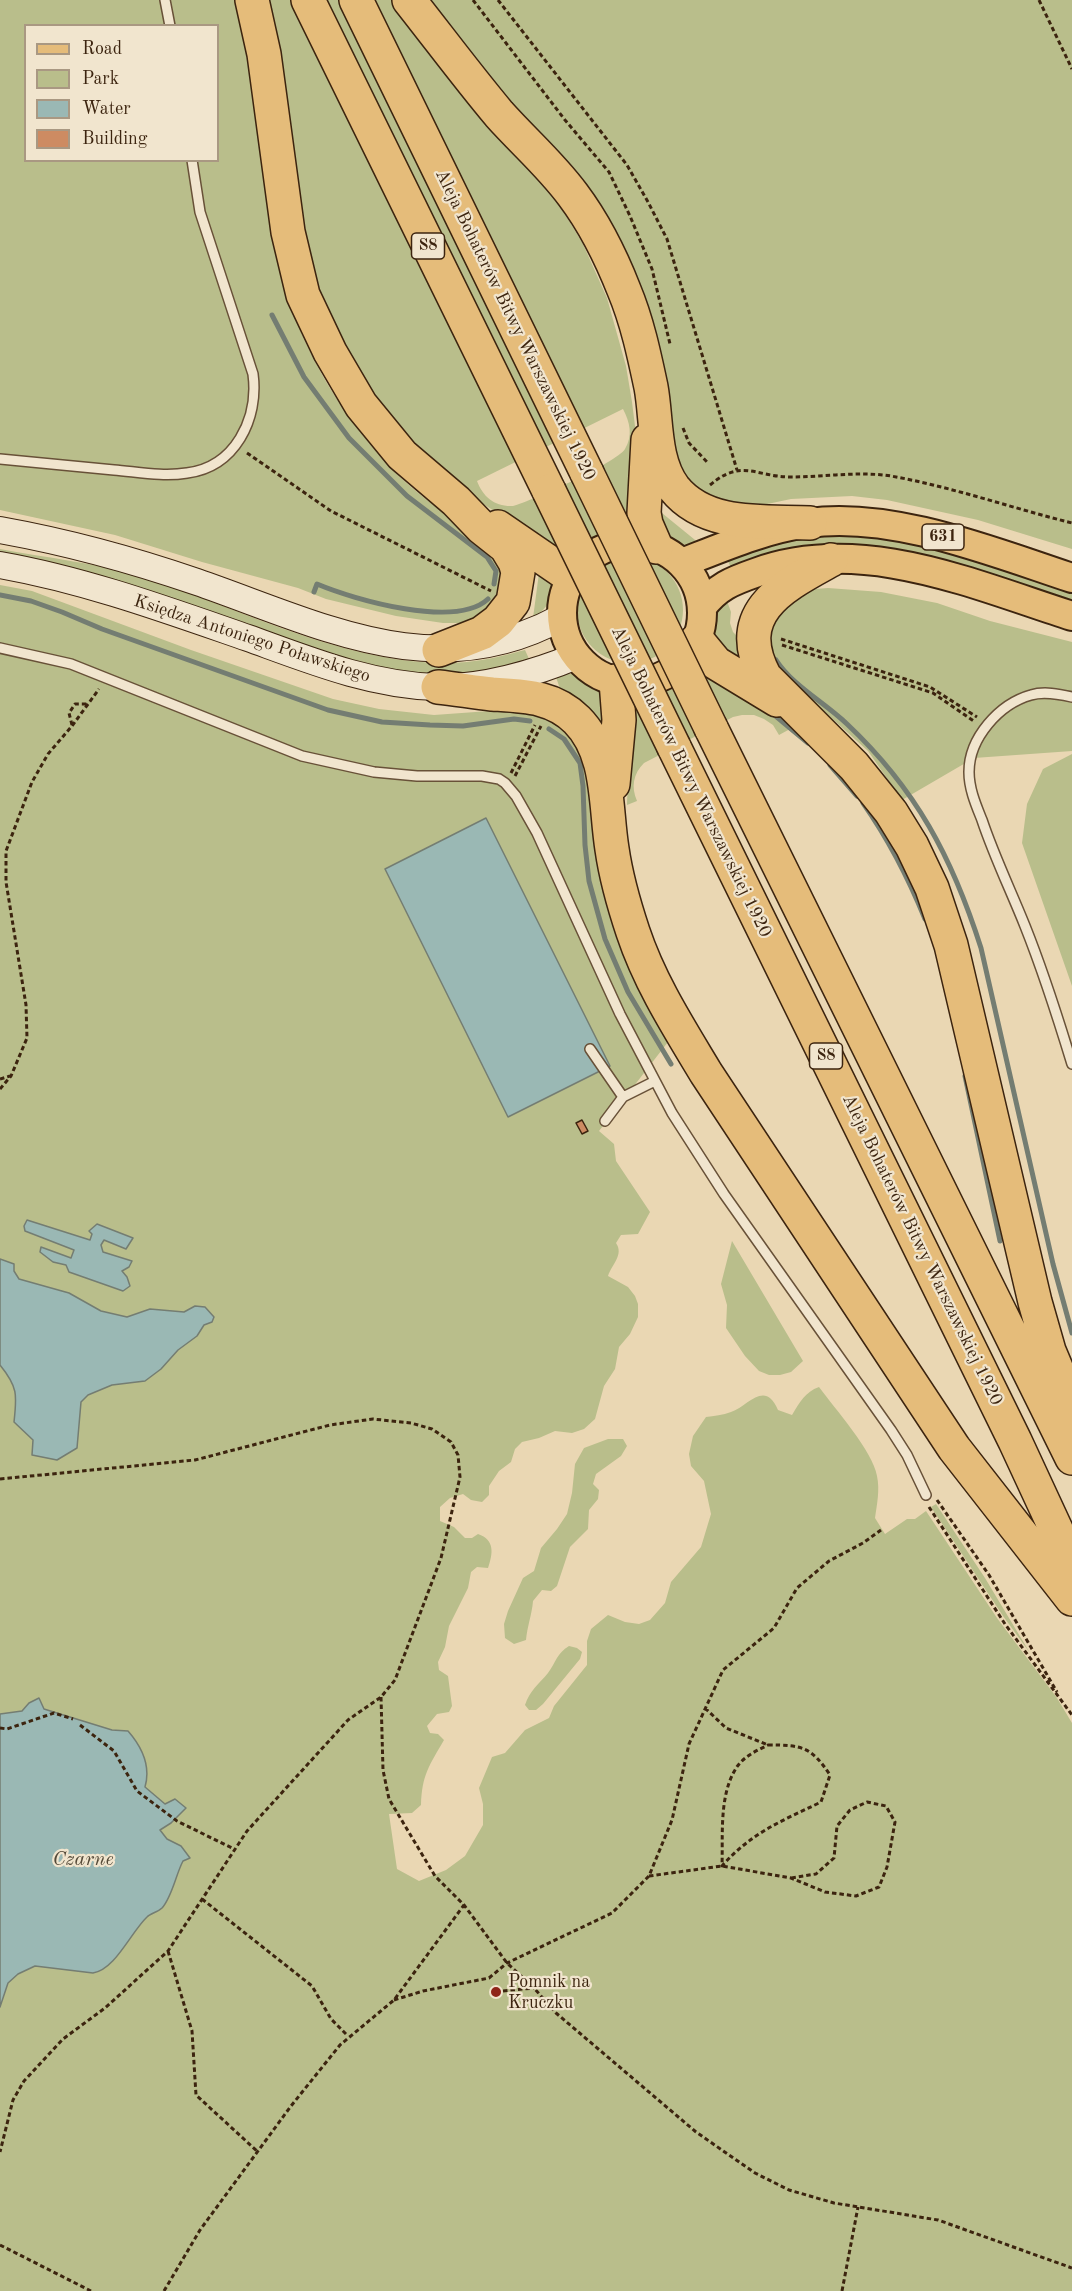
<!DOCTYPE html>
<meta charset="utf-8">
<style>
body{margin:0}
#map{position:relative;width:1072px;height:2291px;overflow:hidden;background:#ead7b3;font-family:"Old Standard TT",serif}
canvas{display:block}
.legend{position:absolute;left:24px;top:24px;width:195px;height:138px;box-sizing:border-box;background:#f1e5ce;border:2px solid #a99882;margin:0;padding:8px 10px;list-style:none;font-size:18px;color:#3c240f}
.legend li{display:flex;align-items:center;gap:12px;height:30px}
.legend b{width:30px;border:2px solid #a99882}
</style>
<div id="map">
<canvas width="1072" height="2291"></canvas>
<ul class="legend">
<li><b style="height:8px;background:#e5bc7a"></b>Road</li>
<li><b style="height:16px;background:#b9be8b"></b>Park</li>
<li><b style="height:16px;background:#9ab8b4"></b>Water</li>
<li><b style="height:16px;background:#cd8b62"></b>Building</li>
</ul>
</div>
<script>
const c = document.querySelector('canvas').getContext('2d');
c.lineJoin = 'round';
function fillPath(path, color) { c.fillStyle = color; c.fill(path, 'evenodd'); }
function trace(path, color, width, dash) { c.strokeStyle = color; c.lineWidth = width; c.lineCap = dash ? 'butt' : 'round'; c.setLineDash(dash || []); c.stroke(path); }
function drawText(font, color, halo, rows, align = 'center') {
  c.font = font + ' "Old Standard TT",serif'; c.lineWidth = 4.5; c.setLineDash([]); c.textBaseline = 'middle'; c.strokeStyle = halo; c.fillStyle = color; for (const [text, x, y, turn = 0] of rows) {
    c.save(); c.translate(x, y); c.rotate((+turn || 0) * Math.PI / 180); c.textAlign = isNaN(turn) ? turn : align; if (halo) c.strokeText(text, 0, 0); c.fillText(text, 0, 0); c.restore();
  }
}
fillPath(new Path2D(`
 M0,0H407L559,204L583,244L607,298L626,366L632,402L636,434L630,526C600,531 589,537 566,557L477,500L432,464L284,286C306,358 347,424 400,477C421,497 445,513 468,531C480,540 490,553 501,563L502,590L484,616L464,623H443L396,616L326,599L298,588L202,562L115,535L0,510ZM26,26H218V160H26ZM623,409C630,422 633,436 625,449C616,463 532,501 513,506C495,507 483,497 477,481Z
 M411,0H1072V549L978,520L887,500L852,496L791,499L753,507L722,503L691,486L675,463L641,292Z
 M657,509L700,544C670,549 665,533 657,509Z
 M825,534C853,535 880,537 908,542C962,551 1020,574 1072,591V605L937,561L732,570L726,557L761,544Z
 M0,549C47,558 97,563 143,577C246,610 357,671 467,662C487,660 506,655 525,650L530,661L481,673L446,675L382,669L0,555Z
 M577 610a53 53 0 1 1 106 0a53 53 0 1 1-106 0Z
 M539,573L552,578C554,596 548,609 533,618Z
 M0,585L32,591L191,650L333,699L379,709L434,715L531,708L556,720L581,748L591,781L590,810L596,853L612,923L629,968L668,1042L599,1131L614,1144L616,1161L650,1212L638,1234L621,1235L616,1243C624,1255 612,1264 608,1276L628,1287L635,1296L638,1304V1317L630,1334L619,1347L615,1369L604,1386L595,1419L584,1429L572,1433L555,1431L539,1438L522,1442L515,1449L511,1462L499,1471L489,1486V1495L482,1502L471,1500L463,1494L450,1498L440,1507V1521L454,1527L465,1538H472L478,1534C495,1540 493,1553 488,1568L477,1567L471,1572L468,1588L449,1626L445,1647L438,1662L439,1670L448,1676L452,1706L449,1712L437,1714L427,1726L430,1733L438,1734L444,1740C429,1766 422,1775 421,1805L412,1813L389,1814L397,1869L419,1881L446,1870L465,1856L483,1825V1804L479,1788L492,1757L505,1753L525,1730L549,1718L554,1706L587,1665V1641L591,1629L608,1615L625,1622L639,1624L650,1620L665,1603L671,1582L701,1547L711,1514L704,1481L691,1466L689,1454L693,1436L706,1417C714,1416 723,1415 731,1412C748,1406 765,1379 778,1410L792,1415C800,1402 805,1392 819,1387C835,1409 873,1451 877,1476C880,1490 877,1504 875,1518L885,1534L907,1519H915L926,1511L997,1618L1057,1698L1072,1723V2291H0V1968L165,1804L145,1787C151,1766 141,1747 128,1731L112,1730L44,1709L39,1698L29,1703L22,1711L0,1714Z
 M828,588L881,592L937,603L990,621L1072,642V751L974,758L902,800L868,751L826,713L779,676L768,656L771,622L802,590Z
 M727,601L731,612L730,623L733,632L740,639L756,677L709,635L713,615Z
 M698,664L790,729L779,735L773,725L764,719L754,715H742L733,717L644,763C633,774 631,787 637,801L627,805L628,773L634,697L668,688Z
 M564,674C612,671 605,720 607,753L560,689L556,677Z
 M1072,754V986L1022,843L1027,804L1043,769Z
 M732,1241L803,1361L791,1372L780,1375H769L759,1371L745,1356L726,1328L727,1305L721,1284Z
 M608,1439H623L627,1446L621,1456L596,1474L593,1484L599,1490L598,1499L589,1510L588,1529L570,1547L557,1586L551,1591L542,1590L533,1601C532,1614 527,1627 526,1640L514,1644L505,1638L504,1624L508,1611L523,1578L534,1571L541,1548L557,1529L567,1514L572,1493L575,1464L584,1448Z
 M936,1504L985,1578L1030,1653L1003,1616L931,1507Z
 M569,1646L577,1648L582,1652L580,1659L543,1704L536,1710H529L525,1705C530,1690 539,1684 548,1673C556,1662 557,1653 569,1646Z`), '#b9be8b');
const water = new Path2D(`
 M486,818L610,1066L508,1117L385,869Z
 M27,1220L90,1240L92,1234L89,1231L97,1224L133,1238L126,1249L104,1240L101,1245L103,1252L132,1261L129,1267L122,1271L127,1277L130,1286L123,1291L69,1272L66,1265L53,1262L40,1252L41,1247L71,1258L74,1250L25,1231L24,1226Z
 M0,1259L14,1264V1271L19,1279L69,1293L101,1311L127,1317L150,1309L184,1312L195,1306L205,1307L214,1317L212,1322L204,1325L197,1336L178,1350L161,1369L145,1381L112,1385L88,1395L81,1402L77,1448L57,1460L32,1455L33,1440L14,1422C17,1395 18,1387 0,1365Z
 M39,1698L44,1709L112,1730L128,1731C142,1747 151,1766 145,1787L165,1804L175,1799L186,1808L171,1823L160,1830L167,1839L181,1846L190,1858L183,1861C176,1874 172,1897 162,1908C158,1912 151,1913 147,1917C131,1932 115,1970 93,1973L35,1966L18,1974L8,1983L0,2007V1714L22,1711L29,1703Z`);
fillPath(water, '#9ab8b4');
trace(water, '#747d72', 1.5);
trace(new Path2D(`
 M272,315L304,377L349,438L407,496L487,557L496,571L494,584
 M314,592L317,584C355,600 456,629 488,599
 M0,595L31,601L62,612L102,629L328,710L382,722L430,725L463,726L514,719L530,721
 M776,660C793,686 824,702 847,724C916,789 952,857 981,948L1053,1264L1072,1333
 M772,713L808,743
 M549,729L564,739L580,763L583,786L585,845L589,881L605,939L628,992L671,1064
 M830,765L857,796
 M863,803C889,840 908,877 925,919
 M965,1076L1000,1241`), '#747d72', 5);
const building = new Path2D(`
 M582,1120L588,1131L582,1134L576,1123Z`);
fillPath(building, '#cd8b62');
trace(building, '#3c240f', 1.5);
const lane = new Path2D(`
 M165,0L170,26
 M0,459C38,463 76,466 114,470C138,472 163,477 187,473C235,467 259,419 253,374L200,212L192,160
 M0,648L71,664L302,756L374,772L417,776H482L499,779L505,783L516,796L537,833L620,1014L672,1113L724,1194L891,1430L907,1455L926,1495
 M1072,697C1059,694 1044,691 1031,695C999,704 969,738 969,772C969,789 976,805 982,820C994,856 1011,891 1025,926C1043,971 1058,1018 1072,1064
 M590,1049L623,1097
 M605,1121L623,1097L655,1081`);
const secondary = new Path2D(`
 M0,530C67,542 133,560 197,582C321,625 435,687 562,617
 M0,565C85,580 167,610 248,638C309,660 370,685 436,687C480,689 536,673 576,656`);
const primary = new Path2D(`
 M562 613a70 70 0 1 1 140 0a70 70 0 1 1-140 0Z
 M682,563C723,547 764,529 808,523C892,511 993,552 1072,578
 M702,607C717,587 732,581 755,573C860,534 972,584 1072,616`);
const highway = new Path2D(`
 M252,0L264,54L288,232L303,295L330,352L361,405L402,455L456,501L482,528L506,547L515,562L518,572L513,602L498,621L482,633L439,650
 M308,0L549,491
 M356,0L587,473
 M409,0C439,38 468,77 499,114C523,141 551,165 573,195C594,223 611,257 624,290C637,321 644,354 651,387C657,419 653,460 674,488C706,528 764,521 810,523
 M648,440L644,513L646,524L656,547
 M498,527L571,577
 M831,560C784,586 730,612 765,677L854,766L891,812L912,846L932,888L951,945L1035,1302L1049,1351L1072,1406
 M697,640L716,663L777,700
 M438,687C456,689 474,692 492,694C524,696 553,696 577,720C610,753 605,806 612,849C616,877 624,905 633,932C650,983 679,1028 706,1073L954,1448L1072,1599
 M711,728L1072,1458
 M674,747L1015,1441L1072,1564
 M613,784L619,720L616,681`);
trace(lane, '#685138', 12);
trace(secondary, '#3c240f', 28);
trace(primary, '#3c240f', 32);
trace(highway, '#3c240f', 36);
trace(new Path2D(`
 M473,0L565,120L609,172L630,216L652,269L670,344
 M498,0L627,165L648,202L667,239L737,470
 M1039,0L1072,69
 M683,428L689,443L708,463
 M247,453L331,511L491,591
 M710,485C742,458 756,477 791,477C824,477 858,471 891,476C952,487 1012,508 1072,523
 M781,639L930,687L977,717
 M782,645L933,693L975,722
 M72,725L69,713L75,704H89
 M511,773L535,725
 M515,776L541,726
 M0,1079L10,1076
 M0,1089L11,1076L27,1038L26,1005L6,882V851L32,782L48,754L72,726L99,689
 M0,1479L195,1460L330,1425L373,1419L411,1423L432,1429L451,1442L458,1455L460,1477L441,1558L395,1680L381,1697L348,1720L247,1831L168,1951L105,2008L63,2039L24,2081L13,2100L0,2152
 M937,1500L989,1575L1057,1692
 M929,1507L1005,1624L1072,1715
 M381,1697L383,1770L389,1799L435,1876L464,1905L507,1963L534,1988L556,2013L696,2132L755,2173L789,2190L834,2203L938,2220L1072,2268
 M705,1708L726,1728L768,1745
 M80,1725L114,1751L137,1791L177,1821L234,1849
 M0,1728L7,1729L54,1713L73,1719
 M768,1745C801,1745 811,1746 830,1775L821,1802C782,1821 752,1832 722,1866C723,1836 719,1797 735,1770C742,1757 756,1751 768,1745Z
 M649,1876L722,1866L791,1878L825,1892L856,1896L879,1887L887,1867L895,1822L886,1806L867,1802L850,1810L837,1826L834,1858L816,1874L791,1878
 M202,1899L312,1986L331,2019L348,2036
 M168,1951L192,2031L196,2095L258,2152
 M503,1991L534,1988
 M394,2000L423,1991L489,1978L507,1963L612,1913L649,1876L672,1820L689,1744L723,1670L774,1628L797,1588L829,1561L863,1543L881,1530
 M0,2245L91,2291
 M164,2291L200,2230L291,2106L340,2045L394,2000L464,1905
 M842,2291L858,2207`), '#3c240f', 3, [4.5, 3]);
trace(lane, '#f1e5ce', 9);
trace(secondary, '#f1e5ce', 26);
trace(primary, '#e5bc7a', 28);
trace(highway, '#e5bc7a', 33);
const highwayBridge = new Path2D(`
 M587,473L711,728
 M549,491L674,747`);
trace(highwayBridge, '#3c240f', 36, []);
trace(highwayBridge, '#e5bc7a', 33);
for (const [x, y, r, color] of [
 [496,1992,6,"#8f2418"]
]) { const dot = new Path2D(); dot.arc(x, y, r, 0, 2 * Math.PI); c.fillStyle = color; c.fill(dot); trace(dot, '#f1e5ce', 2); }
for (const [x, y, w] of [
 [428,246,33],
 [943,537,42],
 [826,1056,33]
]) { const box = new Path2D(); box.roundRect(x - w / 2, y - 13, w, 26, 4.5); c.fillStyle = '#f1e5ce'; c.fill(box); trace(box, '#3c240f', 1.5); }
drawText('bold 16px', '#3c240f', null, [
 ["S8",428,246],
 ["631",943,537],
 ["S8",826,1056]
]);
drawText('18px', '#3c240f', '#f1e5ce', [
 ["Aleja Bohaterów Bitwy Warszawskiej 1920",515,325,64],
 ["Księdza Antoniego Poławskiego",252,639,18],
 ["Aleja Bohaterów Bitwy Warszawskiej 1920",691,782,64],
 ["Aleja Bohaterów Bitwy Warszawskiej 1920",922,1250,64]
]);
drawText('18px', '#3c240f', '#f1e5ce', [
 ["Pomnik na",508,1982],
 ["Kruczku",508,2003]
], 'left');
drawText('italic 20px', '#544938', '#f1e5ce', [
 ["Czarne",83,1860]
]);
</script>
